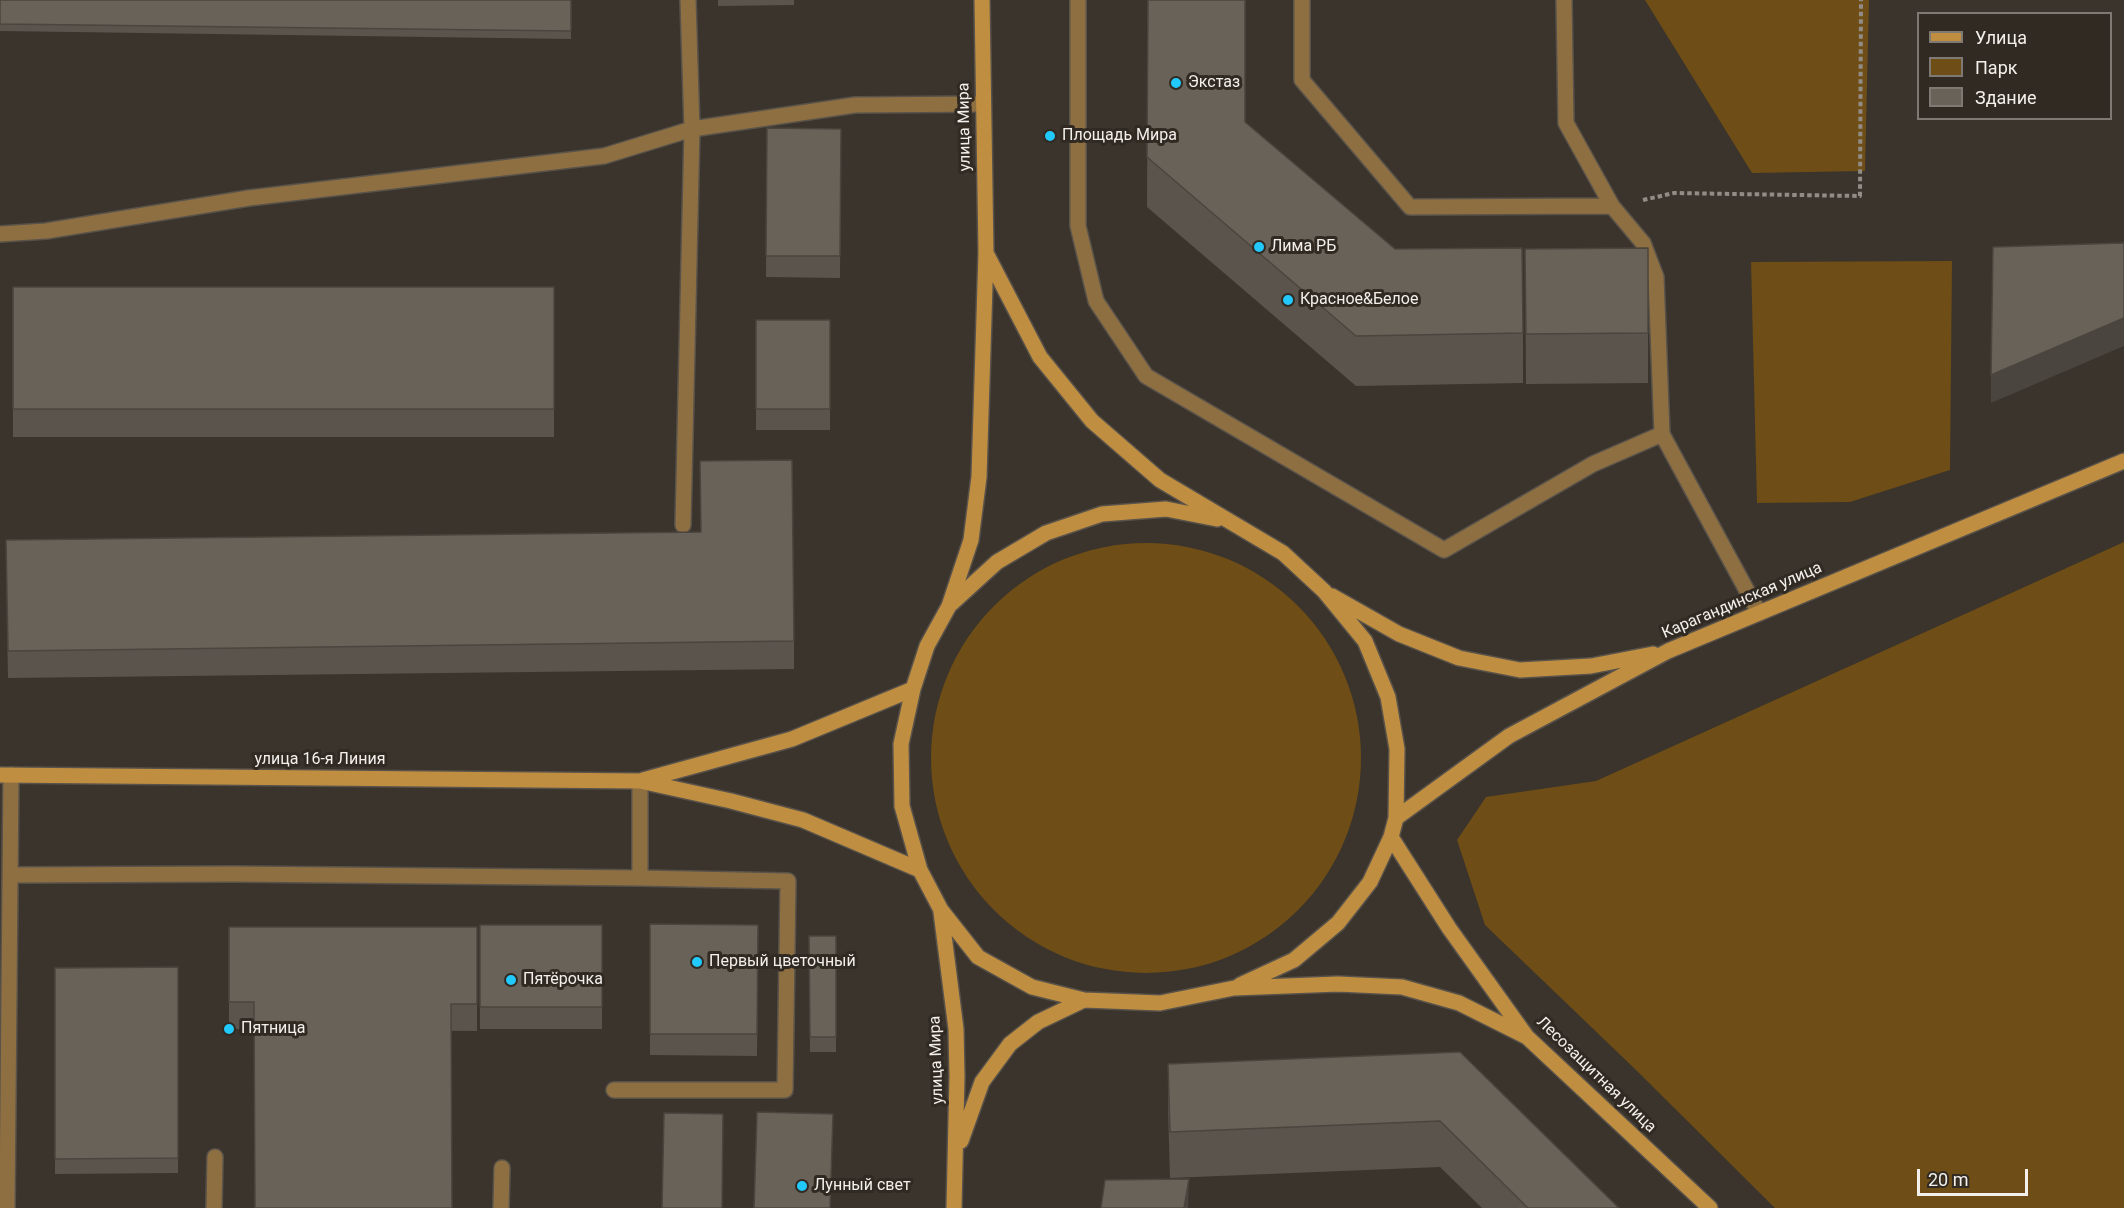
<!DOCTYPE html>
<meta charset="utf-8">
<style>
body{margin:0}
#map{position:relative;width:2124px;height:1208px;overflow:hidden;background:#3a342c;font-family:Roboto,sans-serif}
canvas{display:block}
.legend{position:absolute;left:1917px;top:12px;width:195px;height:108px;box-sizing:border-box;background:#302a22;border:2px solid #7e7972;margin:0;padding:8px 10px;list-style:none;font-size:18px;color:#f3efea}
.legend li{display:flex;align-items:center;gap:12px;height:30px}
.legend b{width:30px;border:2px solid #7e7972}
.scale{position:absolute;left:1917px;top:1169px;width:111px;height:27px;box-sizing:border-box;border:3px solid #f3efea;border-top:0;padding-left:8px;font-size:18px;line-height:21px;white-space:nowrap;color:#f3efea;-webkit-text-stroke:4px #302a22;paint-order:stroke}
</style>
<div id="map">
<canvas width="2124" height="1208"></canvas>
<ul class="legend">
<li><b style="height:8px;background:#c08e40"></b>Улица</li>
<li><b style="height:16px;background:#6e4d16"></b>Парк</li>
<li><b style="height:16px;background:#696259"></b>Здание</li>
</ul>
<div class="scale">20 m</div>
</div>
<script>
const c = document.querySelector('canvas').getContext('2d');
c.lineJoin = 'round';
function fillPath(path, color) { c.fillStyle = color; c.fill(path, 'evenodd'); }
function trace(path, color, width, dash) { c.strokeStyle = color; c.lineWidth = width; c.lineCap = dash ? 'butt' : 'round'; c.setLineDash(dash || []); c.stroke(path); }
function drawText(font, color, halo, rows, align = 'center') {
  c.font = font + ' Roboto,sans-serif'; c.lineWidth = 6; c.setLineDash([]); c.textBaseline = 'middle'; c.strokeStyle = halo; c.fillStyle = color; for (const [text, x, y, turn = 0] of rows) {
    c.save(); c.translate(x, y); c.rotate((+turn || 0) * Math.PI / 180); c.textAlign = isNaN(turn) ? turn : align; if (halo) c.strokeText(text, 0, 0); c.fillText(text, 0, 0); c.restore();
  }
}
fillPath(new Path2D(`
 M1645,0H1869L1865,171L1752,173Z
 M1952,261L1950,470L1850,502L1757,503L1751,262Z
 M2124,542V1208H1775L1635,1069L1485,925L1457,840L1486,797L1596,781Z
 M931 758a215 215 0 1 1 430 0a215 215 0 1 1-430 0Z`), '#6e4d16');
const service = new Path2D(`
 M1078,0V226L1096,301L1146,376L1444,550L1593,464L1662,434
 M1302,0V80L1410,207L1612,206
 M1564,0L1566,123L1612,206L1643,243L1656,277L1662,434L1759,613
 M0,234L46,231L249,198L604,156L692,129L855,105L983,104
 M683,525L692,129L688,0
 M10,875L234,874L640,878V781
 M614,1090H785L788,881L640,878
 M7,1208L11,775
 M214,1208L215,1157
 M501,1208L502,1168`);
const secondary = new Path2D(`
 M982,0L986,253L979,477L971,540L949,606L927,646L913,689L901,744L902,806L920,870L941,910L978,957L1032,987L1084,1000L1160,1003L1234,988L1338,984L1402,987L1459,1003L1527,1037
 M987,255L1040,357L1092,421L1160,480L1283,553L1324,591L1365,641L1388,697L1397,749L1396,818L1391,837L1370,882L1338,923L1294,960L1240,985
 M1332,596L1399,634L1459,658L1520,670L1591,666L1653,654
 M951,604L997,562L1046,533L1102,514L1166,509L1217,519
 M0,775L640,781L731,801L803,820L920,870
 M643,780L792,739L913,689
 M1396,818L1509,736L1668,651L2124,461
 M1391,837L1449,928L1527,1037L1710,1208
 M941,912L956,1029L957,1076L954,1208
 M961,1141L982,1082L1010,1044L1038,1022L1084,1000`);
trace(service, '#58524a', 18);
trace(secondary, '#58524a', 18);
trace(new Path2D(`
 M1643,200L1674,193L1860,196L1861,0`), '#918c85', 4, [4.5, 3]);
trace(service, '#8e6f41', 15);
trace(secondary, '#c08e40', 15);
fillPath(new Path2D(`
 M0,0H571V39L0,31Z
 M718,0H794V5L718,6Z
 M1148,0L1245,122L1395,249L1523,333V383L1356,386L1147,207Z
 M767,128L841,129L840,278L766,277Z
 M1648,248V383L1526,384L1525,249Z
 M13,287H554V437H13Z
 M756,320H830V430H756Z
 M6,568L794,641V669L8,678Z
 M650,924L758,925L757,1056L650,1055Z
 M480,925H602V1029H480Z
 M229,927H477V1031L229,1029Z
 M809,936H836V1052H810Z
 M178,967V1173L55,1174V968Z
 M1460,1052L1619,1208H1482L1440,1167L1170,1178L1168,1109V1064Z`), '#5a544d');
fillPath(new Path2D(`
 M2124,318V346L1991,403V375Z
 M1189,1179L1188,1208H1184Z`), '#4a453e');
const building = new Path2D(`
 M0,0H571V31L0,24Z
 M1148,0H1245V122L1395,249L1522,248L1523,333L1356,336L1147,157Z
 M767,128L841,129L840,256H766Z
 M2124,243V318L1991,375L1993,247Z
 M1648,248V333L1526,334L1525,249Z
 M13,287H554V409H13Z
 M756,320H830V409H756Z
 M792,460L794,641L8,651L6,540L701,532L700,461Z
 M650,924L758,925L757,1034H650Z
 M480,925H602V1007H480Z
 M229,927H477V1004H451L452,1208H255L254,1002H229Z
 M809,936H836V1037H810Z
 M178,967V1158L55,1159V968Z
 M1460,1052L1619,1208H1528L1440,1121L1170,1132L1168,1064Z
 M757,1112L833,1114L830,1208H754Z
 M664,1113L723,1114L722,1208H662Z
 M1189,1179L1184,1208H1101L1105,1180Z`);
fillPath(building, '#696259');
trace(building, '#4a453e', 1.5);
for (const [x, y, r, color] of [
 [1176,83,6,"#22c9fd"],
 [1050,136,6,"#22c9fd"],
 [1259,247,6,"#22c9fd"],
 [1288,300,6,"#22c9fd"],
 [697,962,6,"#22c9fd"],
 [511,980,6,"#22c9fd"],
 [229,1029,6,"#22c9fd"],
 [802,1186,6,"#22c9fd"]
]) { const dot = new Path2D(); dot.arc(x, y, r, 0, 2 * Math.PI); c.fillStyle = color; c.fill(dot); trace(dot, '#302a22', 2); }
drawText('16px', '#f3efea', '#302a22', [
 ["Экстаз",1188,83],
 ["Площадь Мира",1062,136],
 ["Лима РБ",1271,247],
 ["Красное&Белое",1300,300],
 ["Первый цветочный",709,962],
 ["Пятёрочка",523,980],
 ["Пятница",241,1029],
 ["Лунный свет",814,1186]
], 'left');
drawText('16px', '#f3efea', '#302a22', [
 ["улица Мира",965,127,-91],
 ["Карагандинская улица",1742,601,-23],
 ["улица 16-я Линия",320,760],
 ["улица Мира",937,1060,-92],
 ["Лесозащитная улица",1596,1075,44]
]);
</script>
